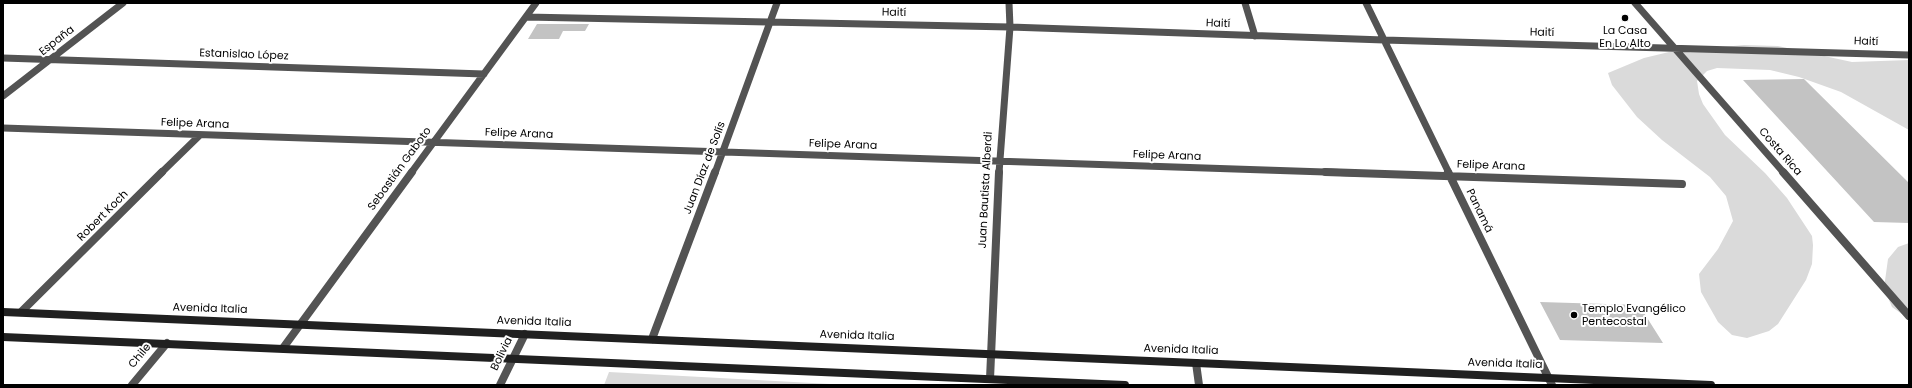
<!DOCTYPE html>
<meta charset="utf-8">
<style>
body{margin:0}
#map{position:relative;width:1912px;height:388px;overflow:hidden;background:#fff;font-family:Poppins,sans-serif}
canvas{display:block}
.frame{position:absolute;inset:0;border:4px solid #000;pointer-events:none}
</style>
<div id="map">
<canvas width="1912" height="388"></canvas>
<div class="frame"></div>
</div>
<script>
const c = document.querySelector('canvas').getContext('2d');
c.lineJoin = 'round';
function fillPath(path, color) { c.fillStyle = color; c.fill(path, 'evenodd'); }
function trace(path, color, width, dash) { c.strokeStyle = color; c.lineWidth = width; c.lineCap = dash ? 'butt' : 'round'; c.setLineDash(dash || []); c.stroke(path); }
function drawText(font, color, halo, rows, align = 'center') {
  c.font = font + ' Poppins,sans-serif'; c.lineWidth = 4; c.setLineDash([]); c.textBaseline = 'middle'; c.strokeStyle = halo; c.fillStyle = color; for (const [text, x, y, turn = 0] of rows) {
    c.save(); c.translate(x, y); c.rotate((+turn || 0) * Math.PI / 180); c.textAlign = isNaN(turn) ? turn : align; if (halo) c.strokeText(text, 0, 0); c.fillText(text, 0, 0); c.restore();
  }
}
fillPath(new Path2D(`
 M1744,45L1778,46L1852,62L1909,60V130L1841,92L1799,77L1770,70L1717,68L1707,71L1697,81L1699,94L1703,104L1725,135L1765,173L1787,198L1812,236L1813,245L1812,264L1806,280L1778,324L1769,331L1747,338L1732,335L1718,322L1701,292L1699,274L1718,249L1733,221L1726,196L1710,177L1662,140L1637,117L1612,85L1608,73L1644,58L1669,52Z
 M1909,243V319L1892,307L1884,288L1888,259L1898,247Z
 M609,372L849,385H604Z`), '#dadada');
fillPath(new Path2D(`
 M537,24H589L585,31H563L559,39H528Z
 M1804,79L1909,183V223L1874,222L1743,80Z
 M1540,302L1639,305L1663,343L1560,340Z`), '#c3c3c3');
trace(new Path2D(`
 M1245,3L1255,36
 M1366,3L1449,173
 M1635,3L1784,173
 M526,17L1010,27L1384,40L1909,55
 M3,58L484,74
 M3,96L123,3
 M3,128L1355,173
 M161,173L200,135
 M411,173L536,3
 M715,173L777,3
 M999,173L1010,27L1009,3`), '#535353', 7);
trace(new Path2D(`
 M1325,172L1682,184
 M1448,172L1552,385
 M1783,172L1909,316
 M21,312L162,172
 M652,339L715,172
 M283,348L412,172
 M1196,363L1199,385
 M990,379L999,172
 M132,385L167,343
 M500,385L525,334`), '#535353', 8);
trace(new Path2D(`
 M3,312L1711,385
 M3,337L1125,385`), '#202020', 8);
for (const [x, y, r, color] of [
 [1625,18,4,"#000"],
 [1574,315,4,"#000"]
]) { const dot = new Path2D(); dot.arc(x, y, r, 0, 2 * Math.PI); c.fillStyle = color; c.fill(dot); trace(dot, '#fff', 1.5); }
drawText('11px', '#000', '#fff', [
 ["Haití",894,13,1],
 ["Haití",1218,24,2],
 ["Haití",1542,33,1],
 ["España",57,41,-38],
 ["Haití",1866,42,2],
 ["Estanislao López",244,55,2],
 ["Felipe Arana",195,124,2],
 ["Felipe Arana",519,134,2],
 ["Felipe Arana",843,145,2],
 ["Costa Rica",1780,152,49],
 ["Felipe Arana",1167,156,2],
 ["Felipe Arana",1491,166,2],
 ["Juan Díaz de Solís",705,168,-69],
 ["Sebastián Gaboto",400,169,-54],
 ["Juan Bautista Alberdi",986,190,-87],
 ["Panamá",1479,211,64],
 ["Robert Koch",103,216,-45],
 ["Avenida Italia",210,309,2],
 ["Avenida Italia",534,322,2],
 ["Avenida Italia",857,336,2],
 ["Avenida Italia",1181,350,2],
 ["Bolivia",502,354,-64],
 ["Chile",140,356,-50],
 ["Avenida Italia",1505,364,2]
]);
drawText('11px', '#000', '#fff', [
 ["La Casa",1625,31],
 ["En Lo Alto",1625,44],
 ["Templo Evangélico",1582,309,"left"],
 ["Pentecostal",1582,322,"left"]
]);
</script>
